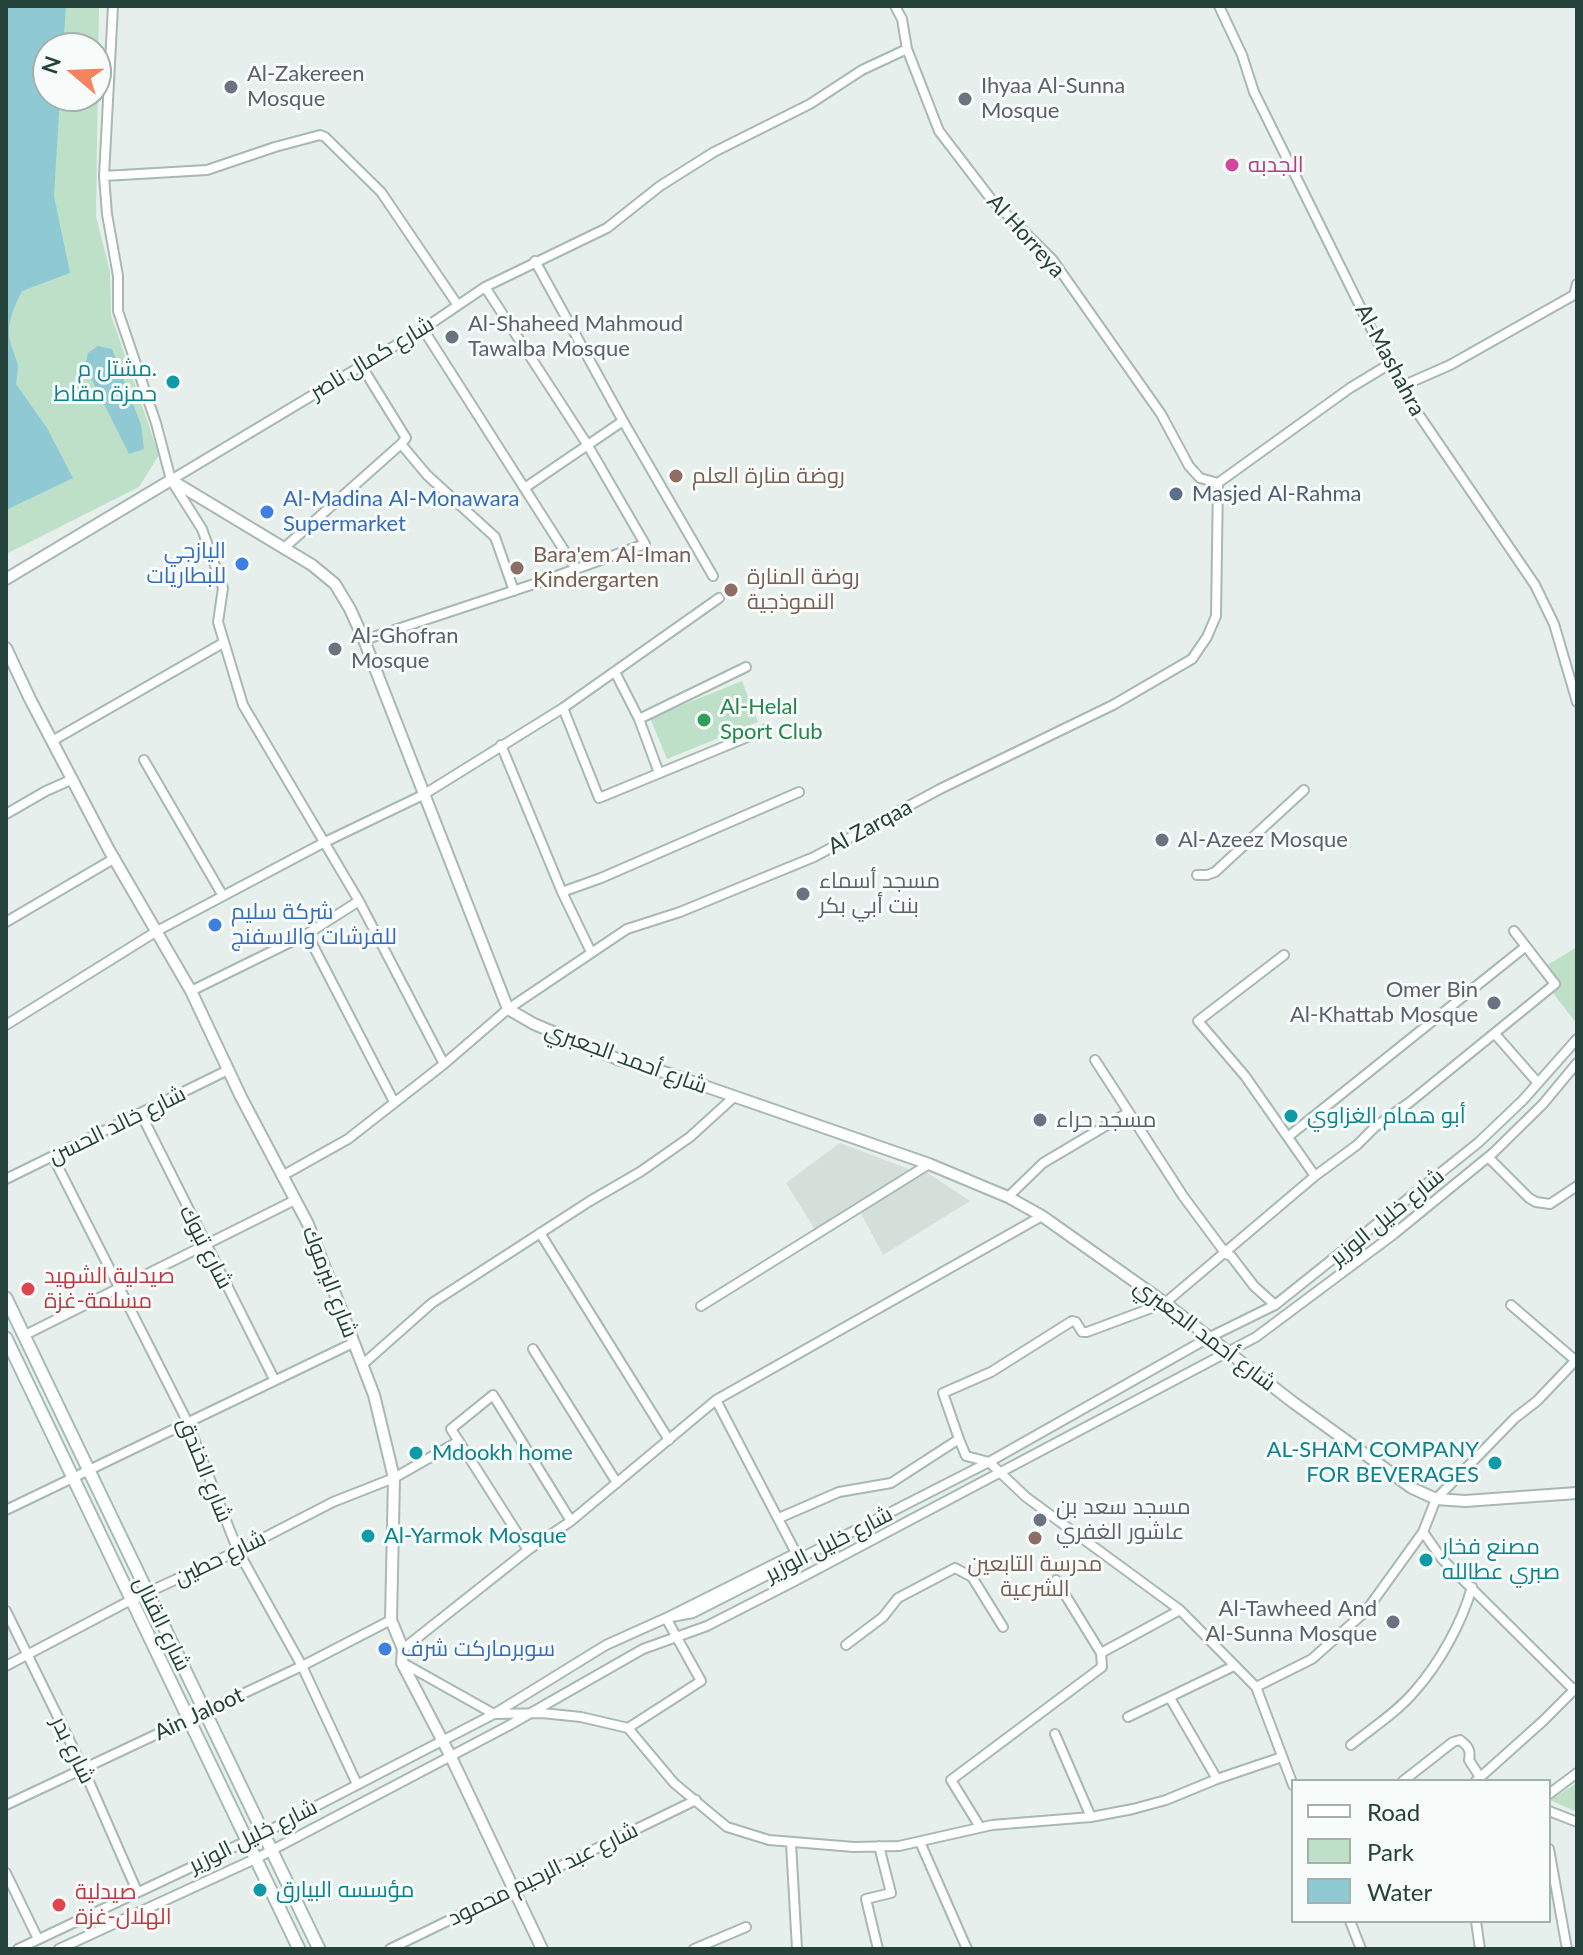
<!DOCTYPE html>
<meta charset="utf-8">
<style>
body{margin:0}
#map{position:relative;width:1583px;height:1955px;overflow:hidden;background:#e6efeb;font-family:Lato,sans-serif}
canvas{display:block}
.frame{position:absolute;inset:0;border:8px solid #24423a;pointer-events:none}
.legend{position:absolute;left:1291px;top:1779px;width:260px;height:144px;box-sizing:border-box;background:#f7fbf9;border:2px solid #a3b1ad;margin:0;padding:10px 14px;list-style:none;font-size:24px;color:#24423a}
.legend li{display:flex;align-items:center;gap:16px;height:40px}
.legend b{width:40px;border:2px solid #a3b1ad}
.north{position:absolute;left:32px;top:32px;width:80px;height:80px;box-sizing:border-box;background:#f7fbf9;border:2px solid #a3b1ad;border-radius:50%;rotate:289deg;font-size:22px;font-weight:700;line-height:32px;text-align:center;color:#24423a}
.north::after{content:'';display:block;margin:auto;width:28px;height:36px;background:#f4845f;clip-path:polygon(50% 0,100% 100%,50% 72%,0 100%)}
</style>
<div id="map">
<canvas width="1583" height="1955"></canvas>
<div class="frame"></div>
<ul class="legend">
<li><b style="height:10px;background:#fff"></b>Road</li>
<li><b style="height:22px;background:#bfe0c8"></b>Park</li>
<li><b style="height:22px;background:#8ec9d4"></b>Water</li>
</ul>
<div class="north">N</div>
</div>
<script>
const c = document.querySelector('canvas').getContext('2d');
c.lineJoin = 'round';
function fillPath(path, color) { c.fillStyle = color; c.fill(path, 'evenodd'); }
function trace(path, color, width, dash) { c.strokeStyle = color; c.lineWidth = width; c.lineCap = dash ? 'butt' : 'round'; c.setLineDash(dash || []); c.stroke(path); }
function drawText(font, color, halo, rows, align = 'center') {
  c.font = font + ' Lato,Cairo,sans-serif'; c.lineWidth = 6; c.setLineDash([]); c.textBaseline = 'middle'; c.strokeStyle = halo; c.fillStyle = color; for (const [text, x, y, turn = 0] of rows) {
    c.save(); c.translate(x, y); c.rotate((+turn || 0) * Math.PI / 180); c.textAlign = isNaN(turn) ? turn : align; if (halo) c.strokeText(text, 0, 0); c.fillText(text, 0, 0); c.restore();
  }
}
fillPath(new Path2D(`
 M840,1143L914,1171L816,1231L786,1183Z
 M926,1172L970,1201L883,1255L860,1211Z`), '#d4dfda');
fillPath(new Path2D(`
 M6,6H99L96,216L110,272L111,315L159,455L139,487L6,554ZM48,48H96V96H48Z
 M742,681L758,722L667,759L650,718Z
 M1577,947V1024L1553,993L1559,985L1544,967Z
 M1577,1783V1812L1550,1800Z`), '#bfe0c8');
fillPath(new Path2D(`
 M6,6H66L63,48H48V96H60L54,196L70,273L22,291C15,305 6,324 10,340C15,363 21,358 16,384L47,428L73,478L6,510Z
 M98,346L112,349L141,425L144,449L129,454L85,366L88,353Z`), '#8ec9d4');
const minor = new Path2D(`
 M113,6L104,176L107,214L118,276V311L156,423L171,480L202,529L223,588L218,622L243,705L359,901L444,1064
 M895,6L902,19L907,49L939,131L991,199L1052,259L1161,414L1189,466L1200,478L1218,483
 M1219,6L1242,55L1254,92L1400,387L1535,585L1554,624L1577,702
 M104,176L207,170L275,147L320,135L325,137L381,192L457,304
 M535,261L623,421L713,576
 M423,329L576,569
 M361,365L406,438L401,444L427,475L495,537L514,591
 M1400,387L1450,365L1574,295L1577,284
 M171,480L423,329L485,287L607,228L660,186L714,152L810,104L862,70L907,49
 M1218,483L1350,388L1388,365
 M526,487L623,421
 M284,548L401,444
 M364,640L540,582L645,544L587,444L485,287
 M615,672L639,719L659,773
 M563,708L599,798L767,729
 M639,719L746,667
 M52,741L223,643
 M501,745L562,892L591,952
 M144,760L223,896
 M6,814L46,791L73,779
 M1197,875H1207L1215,872L1304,790
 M562,892L601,878L799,792
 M6,922L115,858
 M307,934L394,1102
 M1284,955L1198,1021L1245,1076L1315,1176
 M191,991L307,934L359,901
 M6,1025L157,931L325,842L423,795L563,708L719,598
 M1495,1034L1538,1083
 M1095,1060L1183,1196L1226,1254L1231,1256L1254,1286L1275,1305
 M141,1114L274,1379
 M1289,1136L1525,947
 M53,1157L187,1421L238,1551L302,1666L357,1784
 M1488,1157L1529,1198L1536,1202L1550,1204L1577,1186
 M282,1176L348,1139L444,1064L508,1009L627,929L680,912L814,857L940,789L1113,705L1192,659L1207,637L1216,616L1218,483
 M6,1179L228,1070
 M1008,1197L1043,1163L1129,1112
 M540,1233L669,1440
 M1511,1305L1575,1360
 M701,1306L929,1164
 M25,1335L295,1200
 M533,1349L617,1483
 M362,1365L432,1303L590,1201L640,1172L690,1137L734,1097
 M959,1439L966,1456L989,1462L1026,1497L1180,1610
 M6,1510L353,1343
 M779,1518L839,1492L891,1483L959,1439L943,1393L991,1372L1072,1321L1076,1322L1082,1332H1087L1165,1303L1315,1176L1357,1145L1375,1127L1410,1102L1555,984L1514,931
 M1423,1532L1442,1559L1574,1690
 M528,1550L451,1429L493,1395L571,1521
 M6,1611L83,1768L137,1891
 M846,1645L883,1617L898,1598L955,1568L972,1577L1003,1627
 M403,1649L528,1550L571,1521L716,1400L1042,1216
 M1101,1653L1180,1610L1256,1687L1293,1785
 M403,1663L494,1714L542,1713L581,1717L628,1728L674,1783L727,1827L769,1840L854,1847L899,1846L992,1825L1091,1817L1133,1809L1166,1800L1217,1779
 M6,1666L131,1600L238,1551L333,1502L394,1478L459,1441
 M1256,1687L1312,1659L1366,1611L1423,1532L1436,1499L1515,1418L1537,1401L1577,1359
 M1170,1698L1217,1779L1282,1757
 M1128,1717L1234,1666
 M628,1728L701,1681L666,1618L796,1553L716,1400
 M1055,1734L1091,1817
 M1351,1745C1372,1728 1396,1713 1414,1692C1439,1664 1462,1623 1472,1587
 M1403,1781L1453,1742L1460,1740C1468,1746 1471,1750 1469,1760L1480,1777
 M1476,1781L1543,1721L1576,1688
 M1549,1794L1577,1773
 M6,1805L302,1666L391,1620
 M1549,1811L1577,1822
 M980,1827L951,1780L1102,1667L1101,1653L1056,1580
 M920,1842L967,1949
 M791,1843L797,1949
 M1549,1849L1567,1949
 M6,1873L38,1939
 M1350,1921L1361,1949
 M1476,1921L1480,1949
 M18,1949L270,1830L494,1714L606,1645L666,1618L693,1613L989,1462L1210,1337L1275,1305L1479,1142L1523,1100L1577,1039
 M59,1949L257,1858L508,1726L643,1649L707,1626L793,1582L1256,1337L1394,1234L1493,1153L1543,1104L1577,1063
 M390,1949L696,1800
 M694,1949L746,1927
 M878,1949L866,1899L891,1893L879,1846`);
const tertiary = new Path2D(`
 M6,579L171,480L312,565L335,584L350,609L364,640L508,1009L534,1024L620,1060L667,1073L929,1164L1008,1197L1042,1216L1165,1303L1294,1403L1412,1488L1436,1499L1465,1501L1577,1493
 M6,648L30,699L109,850L191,991L241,1097L308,1224L374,1395L394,1478L391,1620L403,1649L402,1663L451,1757L542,1949`);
const secondary = new Path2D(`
 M6,1298L319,1949
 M6,1338L299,1949`);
trace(minor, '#a8b8b2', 12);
trace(tertiary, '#a8b8b2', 14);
trace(secondary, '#a4bbb3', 15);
trace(minor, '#fff', 8);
trace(tertiary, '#fff', 10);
trace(secondary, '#fff', 11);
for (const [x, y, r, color] of [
 [231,87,8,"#6b7280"],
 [965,99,8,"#6b7280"],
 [1232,165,8,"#d1479c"],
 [452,337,8,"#6b7280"],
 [173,382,8,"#0f9aa8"],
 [676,476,8,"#8d6e63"],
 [1176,494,8,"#5c6f8a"],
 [267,512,8,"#3f7fe0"],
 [242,564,8,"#3f7fe0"],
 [517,568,8,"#8d6e63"],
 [731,590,8,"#8d6e63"],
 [335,649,8,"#6b7280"],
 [704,720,8,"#2e9e5b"],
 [1162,840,8,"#6b7280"],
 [803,894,8,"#6b7280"],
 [215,925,8,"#3f7fe0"],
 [1494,1003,8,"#6b7280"],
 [1291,1116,8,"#0f9aa8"],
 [1040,1120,8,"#6b7280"],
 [28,1289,8,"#e0444e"],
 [416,1453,8,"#0f9aa8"],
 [1495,1463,8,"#0f9aa8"],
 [1040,1520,8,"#6b7280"],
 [368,1536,8,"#0f9aa8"],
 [1035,1538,8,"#8d6e63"],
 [1426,1560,8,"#0f9aa8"],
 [1393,1622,8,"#6b7280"],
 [385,1649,8,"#3f7fe0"],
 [260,1890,8,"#0f9aa8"],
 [59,1905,8,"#e0444e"]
]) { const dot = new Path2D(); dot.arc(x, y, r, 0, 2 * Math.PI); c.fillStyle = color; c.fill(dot); trace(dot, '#f7fbf9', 3); }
drawText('22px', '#5b616d', '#f7fbf9', [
 ["Al-Zakereen",247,74],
 ["Mosque",247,99],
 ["Ihyaa Al-Sunna",981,86],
 ["Mosque",981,111],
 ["Al-Shaheed Mahmoud",468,324],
 ["Tawalba Mosque",468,349],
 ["Al-Ghofran",351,636],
 ["Mosque",351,661],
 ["Al-Azeez Mosque",1178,840],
 ["مسجد أسماء",819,881],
 ["بنت أبي بكر",819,906],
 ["Omer Bin",1478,990,"right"],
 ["Al-Khattab Mosque",1478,1015,"right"],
 ["مسجد حراء",1056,1120],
 ["مسجد سعد بن",1056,1507],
 ["عاشور الغفري",1056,1532],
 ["Al-Tawheed And",1377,1609,"right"],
 ["Al-Sunna Mosque",1377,1634,"right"]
], 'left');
drawText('22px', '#b23c85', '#f7fbf9', [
 ["الجدبه",1248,165]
], 'left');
drawText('22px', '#24423a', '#f7fbf9', [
 ["Al Horreya",1026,236,48],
 ["شارع كمال ناصر",372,358,-31],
 ["Al-Mashahra",1390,360,62],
 ["Al Zarqaa",870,827,-28],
 ["شارع أحمد الجعبري",626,1058,20],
 ["شارع خالد الحسن",117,1125,-26],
 ["شارع خليل الوزير",1387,1217,-39],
 ["شارع تبوك",206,1247,63],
 ["شارع اليرموك",330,1282,69],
 ["شارع أحمد الجعبري",1205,1335,37],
 ["شارع الخندق",205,1470,68],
 ["شارع خليل الوزير",829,1544,-27],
 ["شارع حطين",220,1558,-26],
 ["شارع القنال",162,1624,64],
 ["Ain Jaloot",199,1714,-25],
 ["شارع بدر",73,1750,64],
 ["شارع خليل الوزير",253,1836,-26],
 ["شارع عبد الرحيم محمود",543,1874,-26]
]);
drawText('22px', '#0d838f', '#f7fbf9', [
 ["مشتل م.",157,369,"right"],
 ["حمزة مقاط",157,394,"right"],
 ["أبو همام الغزاوي",1307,1116],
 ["AL-SHAM COMPANY",1479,1450,"right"],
 ["FOR BEVERAGES",1479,1475,"right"],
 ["Mdookh home",432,1453],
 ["Al-Yarmok Mosque",384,1536],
 ["مصنع فخار",1442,1547],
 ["صبري عطالله",1442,1572],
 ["مؤسسه البيارق",276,1890]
], 'left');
drawText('22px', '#785e54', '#f7fbf9', [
 ["روضة منارة العلم",692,476],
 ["Bara'em Al-Iman",533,555],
 ["Kindergarten",533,580],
 ["روضة المنارة",747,577],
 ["النموذجية",747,602],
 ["مدرسة التابعين",1035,1564,"center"],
 ["الشرعية",1035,1589,"center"]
], 'left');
drawText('22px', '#4e5e75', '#f7fbf9', [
 ["Masjed Al-Rahma",1192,494]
], 'left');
drawText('22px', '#366cbe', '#f7fbf9', [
 ["Al-Madina Al-Monawara",283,499],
 ["Supermarket",283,524],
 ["اليازجي",226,551,"right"],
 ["للبطاريات",226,576,"right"],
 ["شركة سليم",231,912],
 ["للفرشات والاسفنج",231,937],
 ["سوبرماركت شرف",401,1649]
], 'left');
drawText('22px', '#27864d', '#f7fbf9', [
 ["Al-Helal",720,707],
 ["Sport Club",720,732]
], 'left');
drawText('22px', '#be3a42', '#f7fbf9', [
 ["صيدلية الشهيد",44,1276],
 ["مسلمة-غزة",44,1301],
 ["صيدلية",75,1892],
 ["الهلال-غزة",75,1917]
], 'left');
</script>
